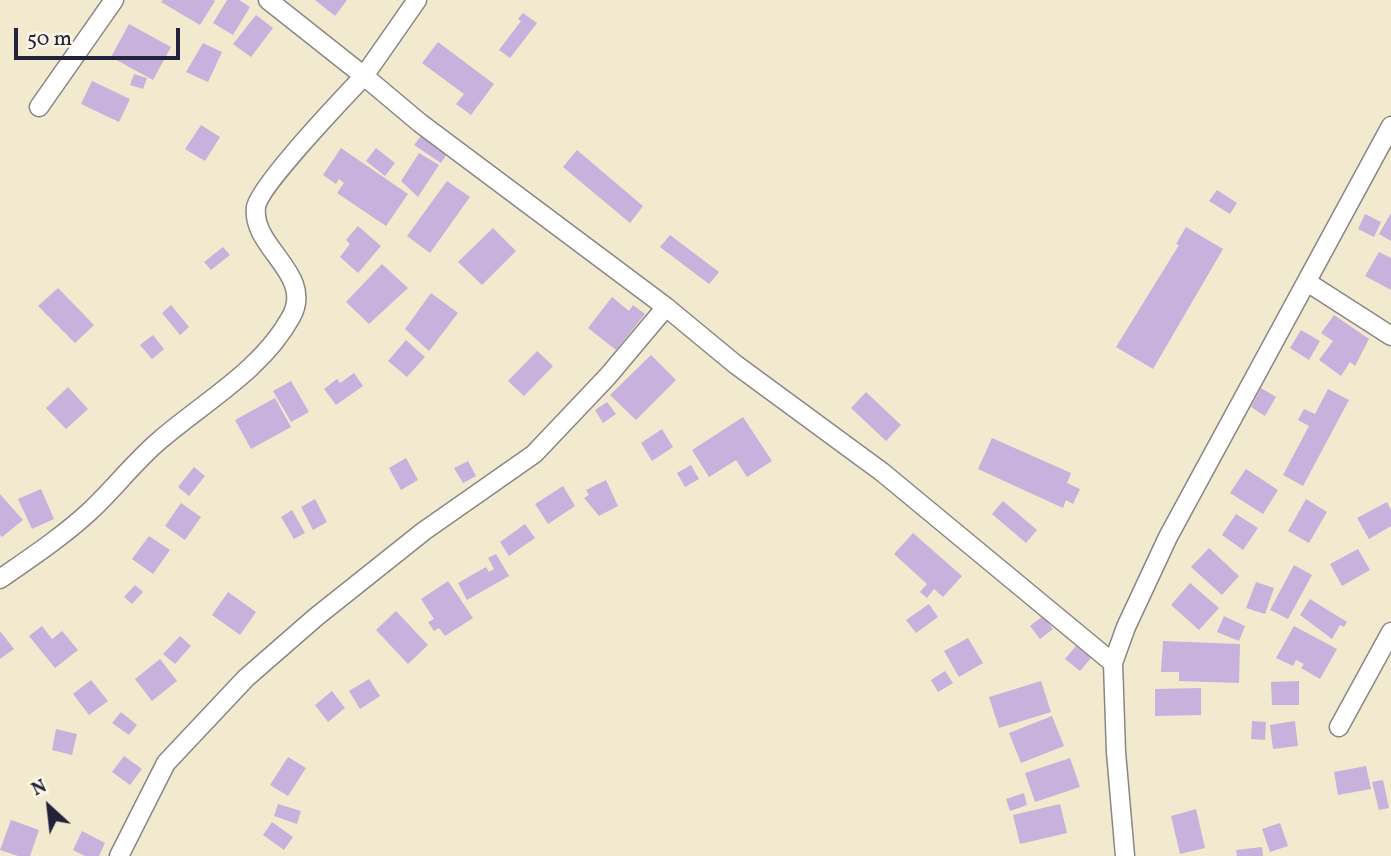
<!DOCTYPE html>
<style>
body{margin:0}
#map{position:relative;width:1391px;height:856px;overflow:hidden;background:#f1eacf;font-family:Vollkorn,serif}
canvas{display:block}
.north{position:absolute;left:14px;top:772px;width:70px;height:70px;-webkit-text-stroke:5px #fcf5e5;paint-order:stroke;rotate:333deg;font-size:19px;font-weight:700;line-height:28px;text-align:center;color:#22223b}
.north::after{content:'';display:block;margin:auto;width:24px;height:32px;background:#22223b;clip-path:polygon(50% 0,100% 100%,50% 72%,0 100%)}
.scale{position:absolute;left:14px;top:28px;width:166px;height:32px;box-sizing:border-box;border:4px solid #22223b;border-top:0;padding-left:9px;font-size:21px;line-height:24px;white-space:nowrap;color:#22223b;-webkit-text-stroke:5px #fcf5e5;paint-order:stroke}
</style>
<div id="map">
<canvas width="1391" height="856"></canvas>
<div class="north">N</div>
<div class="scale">50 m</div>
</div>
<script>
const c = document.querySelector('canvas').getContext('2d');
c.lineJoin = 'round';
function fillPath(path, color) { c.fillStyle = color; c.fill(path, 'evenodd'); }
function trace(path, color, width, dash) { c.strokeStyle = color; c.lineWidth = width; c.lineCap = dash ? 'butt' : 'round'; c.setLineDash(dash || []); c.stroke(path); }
fillPath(new Path2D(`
 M163,0H213L215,1L200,25L161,2Z
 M227,0H239L250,7L233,35L213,23Z
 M315,0H347L335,16Z
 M523,13L537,23L510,58L499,50L521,21L518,19Z
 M256,15L273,28L251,57L233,44Z
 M129,24L171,47L153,80L111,57Z
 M438,42L494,84L471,115L456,104L464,94L422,63Z
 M203,43L222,52L208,82L186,72Z
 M134,74L147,78L143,89L130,85Z
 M92,81L130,99L119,122L81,104Z
 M201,125L220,137L205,161L185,149Z
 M424,132L450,149L441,163L414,145Z
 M341,148L408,194L386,226L337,193L344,183L339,179L336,184L323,175Z
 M376,148L395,163L385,176L366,161Z
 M577,150L643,206L630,223L563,167Z
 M419,153L439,165L418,197L401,181Z
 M447,181L470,197L430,253L407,236Z
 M1217,190L1237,203L1230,214L1209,201Z
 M1391,213V241L1379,234Z
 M1365,214L1381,222L1374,237L1358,229Z
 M358,226L381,246L358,273L340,257L350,244L346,240Z
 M1186,227L1223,249L1153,369L1116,347L1179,245L1176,244Z
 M493,228L516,251L482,285L458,262Z
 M670,235L719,272L709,284L660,247Z
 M223,247L230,255L211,270L204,262Z
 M1379,252L1391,258V290L1365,276Z
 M382,264L408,288L369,324L346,302Z
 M58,288L94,325L75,343L38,306Z
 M431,293L458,313L429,351L405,329Z
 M612,297L629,311L633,305L645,314L616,350L588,328Z
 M171,305L189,327L180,335L162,313Z
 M1334,315L1369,339L1355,366L1350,362L1341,376L1319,360L1333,341L1321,333Z
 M1301,330L1320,341L1309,360L1290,348Z
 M153,335L164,349L152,359L140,345Z
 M406,340L425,357L407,377L388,361Z
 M537,351L553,366L524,396L508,381Z
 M651,355L676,380L636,420L610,395Z
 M354,373L363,386L336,405L324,389L337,379L340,383Z
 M291,381L309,412L291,422L273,391Z
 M68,387L88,409L66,429L46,408Z
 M1261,388L1276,397L1265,416L1251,407Z
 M1328,389L1349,400L1303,486L1283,475L1309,426L1298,420L1304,409L1315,414Z
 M866,392L901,425L886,441L851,408Z
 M275,398L291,427L251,449L235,420Z
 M607,402L616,414L603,423L595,410Z
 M743,417L772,461L747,477L736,460L709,477L692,450Z
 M662,429L673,447L652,461L641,443Z
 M992,438L1071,473L1067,483L1080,489L1073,504L1066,500L1063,508L978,469Z
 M406,458L418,480L401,490L389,468Z
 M468,461L476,476L463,483L454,468Z
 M691,465L699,479L685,487L677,473Z
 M194,467L205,476L189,496L178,487Z
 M1246,469L1278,490L1263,514L1230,493Z
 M606,480L618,506L599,516L584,498L589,495L586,490Z
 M563,486L575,506L548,524L535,504Z
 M41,489L54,519L32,529L18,499Z
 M0,494L23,520L2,537L0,535Z
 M315,499L327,522L313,530L301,507Z
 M1306,499L1327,512L1309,543L1288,531Z
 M1003,501L1037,530L1026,543L992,514Z
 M1387,502L1391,510V526L1369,539L1357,518Z
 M181,503L201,517L185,540L165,526Z
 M292,510L305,533L294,539L281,517Z
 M1236,514L1258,528L1243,550L1222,535Z
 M525,524L535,538L509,556L500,542Z
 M913,533L962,576L943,597L934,589L927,598L920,592L927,584L894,554Z
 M149,536L170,550L153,574L132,559Z
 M1209,548L1239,576L1222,595L1191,567Z
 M1358,549L1370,570L1342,586L1330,564Z
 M496,554L509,576L467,600L458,583L486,567L489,572L494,569L488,558Z
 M1294,565L1312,575L1288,619L1270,610Z
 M448,581L473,618L445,636L439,628L434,631L428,622L434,619L421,599Z
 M1256,582L1274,588L1265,614L1246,608Z
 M1190,583L1219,608L1199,630L1171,605Z
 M135,585L143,592L132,604L124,597Z
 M228,592L256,612L240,635L212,615Z
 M1310,599L1347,622L1344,627L1340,625L1332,639L1300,615Z
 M929,604L938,617L916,633L906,620Z
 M396,611L428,645L408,664L376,630Z
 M1043,616L1053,629L1040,639L1030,626Z
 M1224,616L1245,626L1239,641L1217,632Z
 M42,626L52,639L62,631L78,650L55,668L29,636Z
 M1294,626L1337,649L1320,679L1301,668L1304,664L1296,660L1293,666L1276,658Z
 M0,631L14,649L0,659Z
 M180,636L191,646L175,664L163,654Z
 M968,638L983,663L959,677L944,651Z
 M1163,641L1240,644L1239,683L1179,681V672H1161Z
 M1076,646L1091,658L1080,671L1065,659Z
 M160,659L177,681L152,701L135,679Z
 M945,671L953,683L938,692L931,680Z
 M369,679L380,696L360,709L349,691Z
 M91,680L108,701L89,715L73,694Z
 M1041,681L1051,712L999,728L989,697Z
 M1299,681V705H1272L1271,682Z
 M1201,688V715L1155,716V689Z
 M332,691L345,708L328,722L315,705Z
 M121,712L137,725L129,735L112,723Z
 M1052,716L1064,746L1021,763L1009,733Z
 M1252,721L1266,722L1265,740L1251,739Z
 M1295,721L1298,746L1273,749L1270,725Z
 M56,729L77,734L72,755L52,750Z
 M124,756L142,769L130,785L112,772Z
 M288,757L306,768L288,796L270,785Z
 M1070,758L1080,787L1035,802L1025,773Z
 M1366,766L1371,789L1338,795L1334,772Z
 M1383,780L1389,808L1379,810L1372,782Z
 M1024,793L1027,805L1010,811L1006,799Z
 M278,804L301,811L297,824L274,816Z
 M1060,804L1067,833L1020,844L1013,815Z
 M1196,809L1205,848L1180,854L1171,816Z
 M11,820L39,830L30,856H18L0,850Z
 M272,822L293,837L284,850L263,835Z
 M1280,823L1288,846L1270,852L1262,829Z
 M82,831L105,843L99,856H85L73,850Z
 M1262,847L1263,856H1237L1236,850Z`), '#c8b1dc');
const minor = new Path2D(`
 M417,0L364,76L420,123L666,307L735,364L882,472L1113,663
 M39,107L114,0
 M1307,282L1391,336
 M0,579C30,558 62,537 89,512C114,489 134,462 160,440C204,402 262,370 291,317C315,274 251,248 256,207C259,186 345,96 364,76L268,0
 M1339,727L1391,632
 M119,856L166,763L246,678L316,617L424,531L534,454L608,376L666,307
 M1125,856L1116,752L1113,663L1126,627L1168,537L1391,126`);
trace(minor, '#8a8685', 21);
trace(minor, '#fff', 18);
</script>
